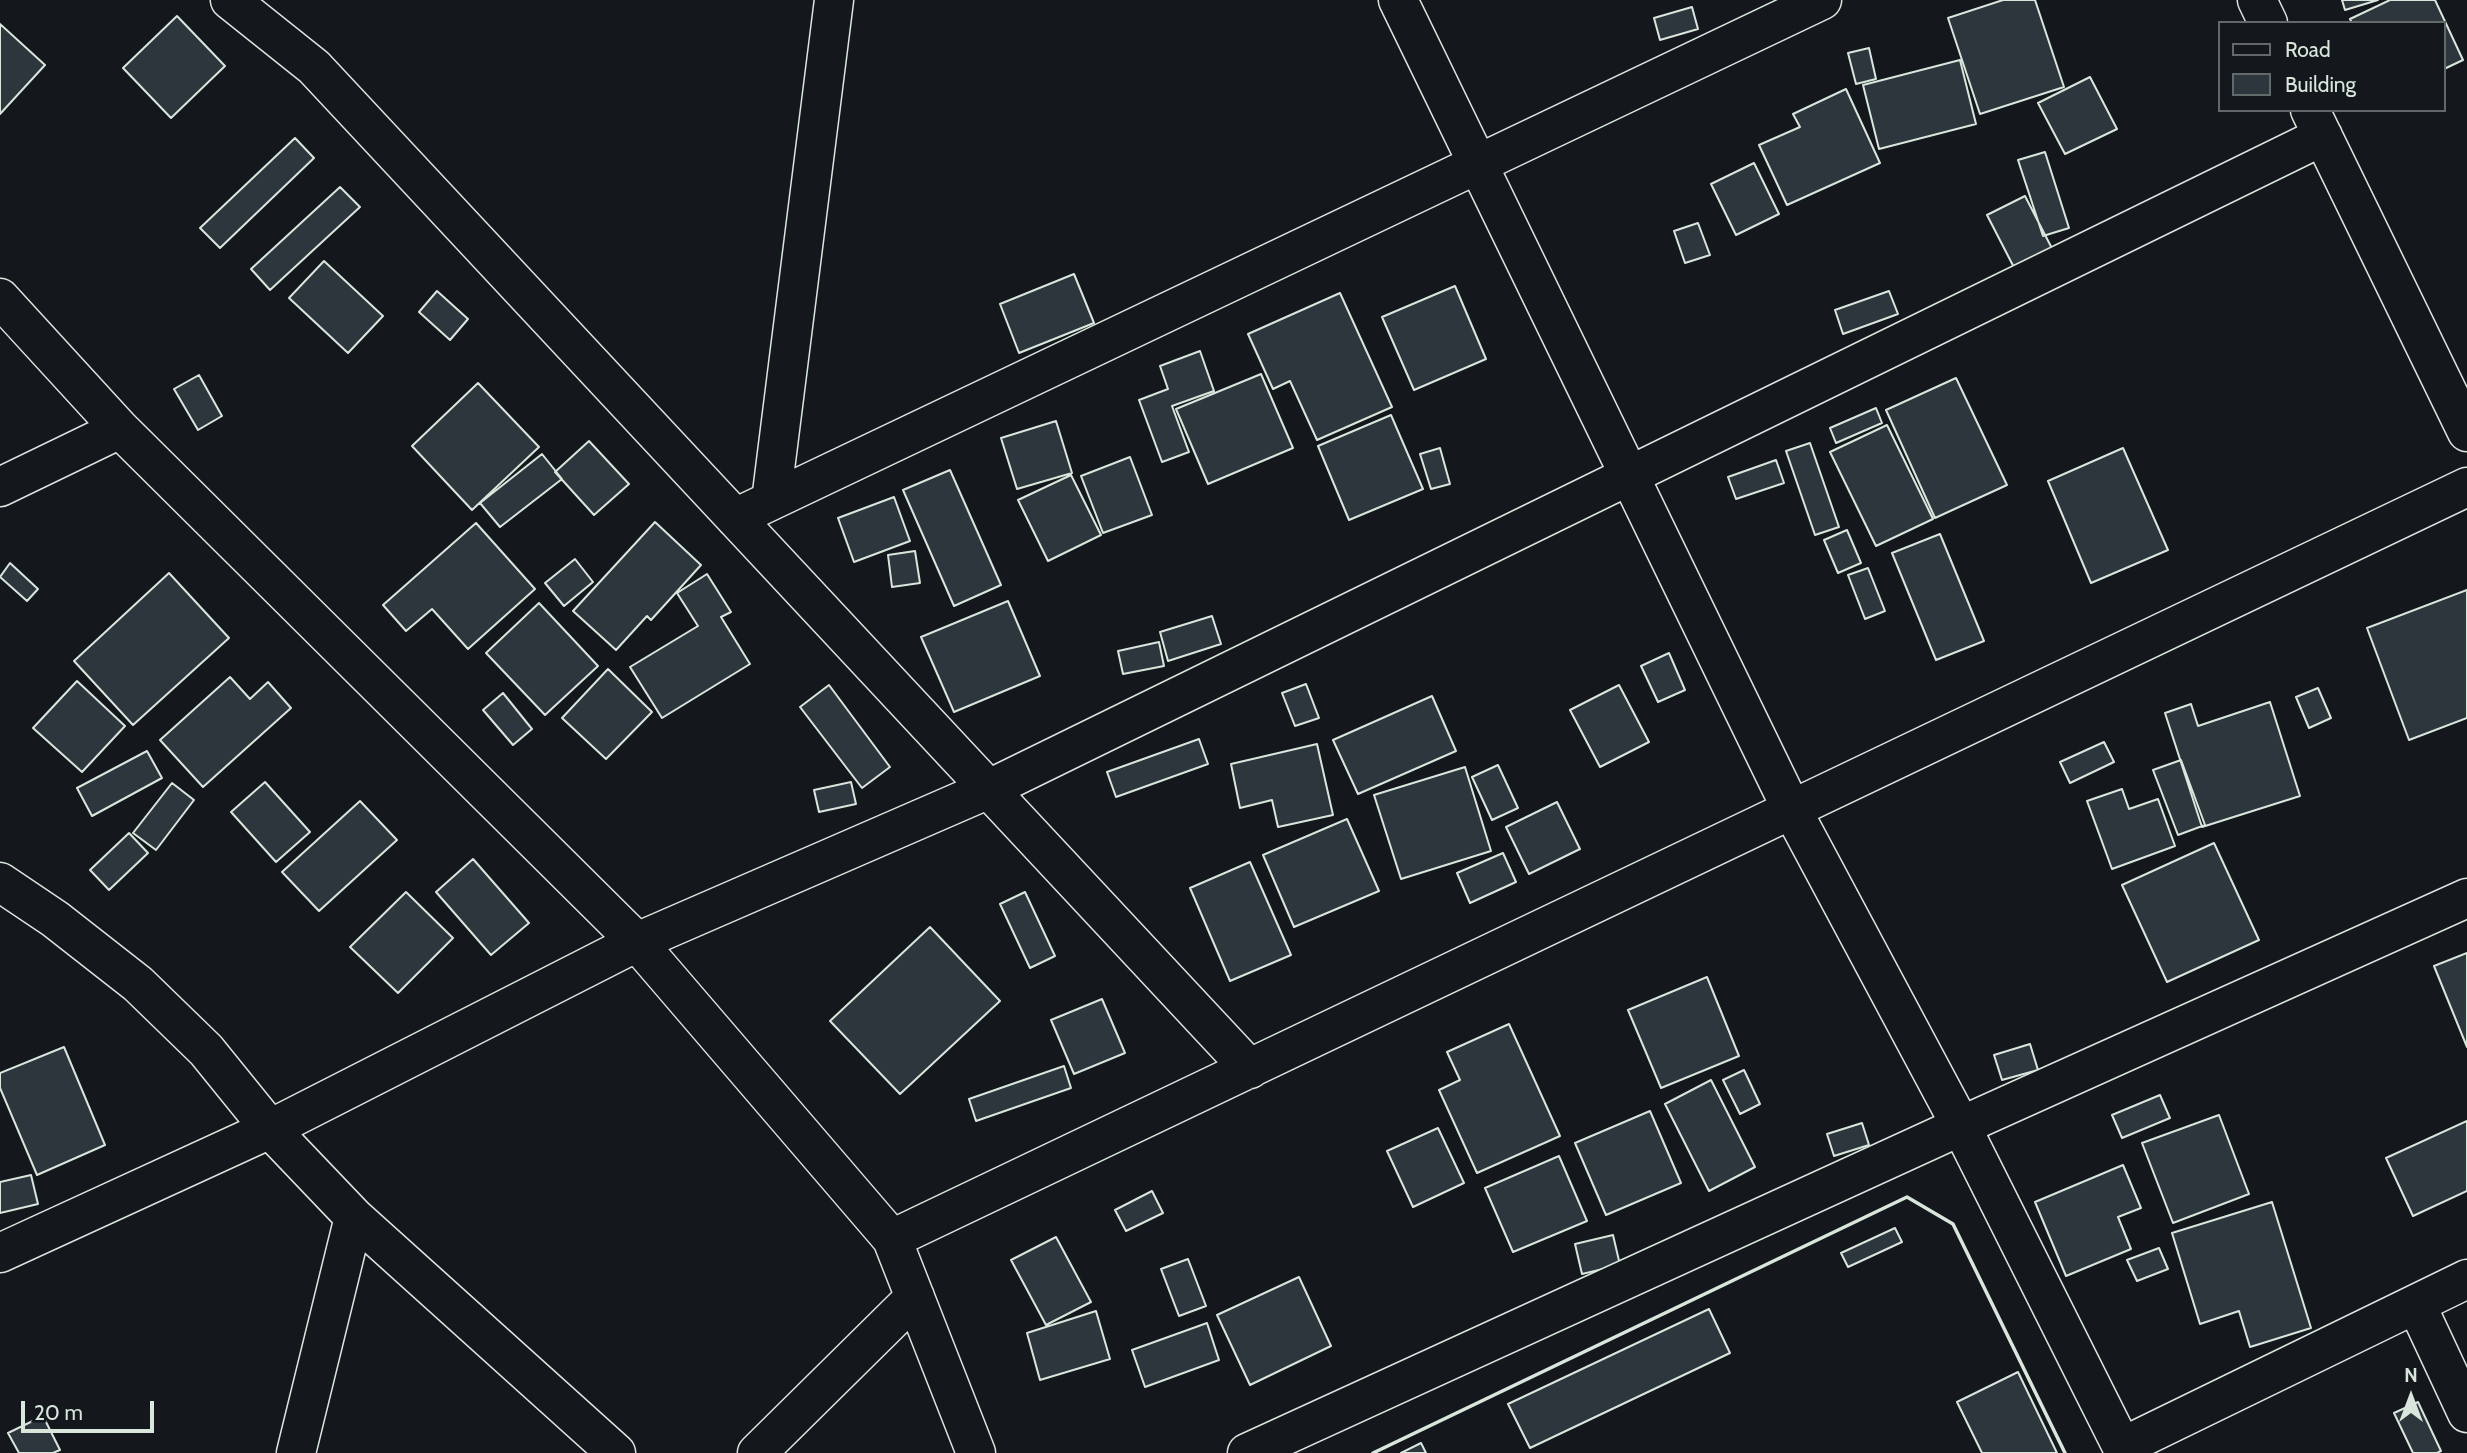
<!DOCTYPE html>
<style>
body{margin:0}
#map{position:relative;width:2467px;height:1453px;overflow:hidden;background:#14181c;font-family:Cabin,sans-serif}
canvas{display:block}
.legend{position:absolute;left:2218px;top:21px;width:228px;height:91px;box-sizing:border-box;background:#14181c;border:2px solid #626a69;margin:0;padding:9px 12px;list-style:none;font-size:21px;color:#d8e6dc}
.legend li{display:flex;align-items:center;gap:14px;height:35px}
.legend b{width:35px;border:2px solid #626a69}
.north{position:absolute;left:2376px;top:1362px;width:70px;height:70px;-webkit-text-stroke:5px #14181c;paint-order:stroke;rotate:0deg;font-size:19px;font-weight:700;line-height:28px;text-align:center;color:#d8e6dc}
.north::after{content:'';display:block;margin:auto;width:24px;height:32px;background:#d8e6dc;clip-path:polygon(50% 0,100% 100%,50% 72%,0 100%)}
.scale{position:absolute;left:21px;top:1401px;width:133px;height:32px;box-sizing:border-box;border:4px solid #d8e6dc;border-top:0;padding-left:9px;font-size:21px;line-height:24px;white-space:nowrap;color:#d8e6dc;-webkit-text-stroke:5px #14181c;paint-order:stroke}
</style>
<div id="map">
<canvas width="2467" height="1453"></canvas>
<ul class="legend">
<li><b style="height:9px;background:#14181c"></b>Road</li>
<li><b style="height:19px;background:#2c363c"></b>Building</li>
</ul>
<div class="north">N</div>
<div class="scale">20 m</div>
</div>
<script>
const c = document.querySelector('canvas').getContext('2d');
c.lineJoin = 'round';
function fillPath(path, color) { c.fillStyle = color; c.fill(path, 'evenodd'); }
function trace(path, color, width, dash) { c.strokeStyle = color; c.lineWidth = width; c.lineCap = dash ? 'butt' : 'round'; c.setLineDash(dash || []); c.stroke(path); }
const building = new Path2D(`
 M2003,0H2035L2064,87L1980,114L1948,18Z
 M2342,0H2378L2345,10Z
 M2390,0H2435L2463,60L2444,69V23H2352L2350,19Z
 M1692,7L1698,29L1660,40L1654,18Z
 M177,16L225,66L171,118L123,68Z
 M0,24L45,65L0,114Z
 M1869,48L1876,79L1856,84L1848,53Z
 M1960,60L1976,124L1879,149L1863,85Z
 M2090,77L2117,129L2065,154L2038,103Z
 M1846,89L1880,163L1787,205L1759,145L1800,127L1793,114Z
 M295,138L314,158L220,248L200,228Z
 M2045,152L2069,228L2043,236L2018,160Z
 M1754,163L1779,214L1736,235L1711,184Z
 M340,187L360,207L270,290L251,269Z
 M2025,196L2060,264L2022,283L1987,215Z
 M1698,223L1710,255L1685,263L1674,231Z
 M324,261L383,316L348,353L289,298Z
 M1074,274L1094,323L1019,353L1000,304Z
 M1455,286L1486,359L1414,390L1382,317Z
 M437,291L468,319L450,340L419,312Z
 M1889,291L1898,314L1843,334L1835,310Z
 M1340,293L1392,407L1317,440L1290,381L1273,389L1248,334Z
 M1200,351L1214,391L1172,406L1189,452L1162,462L1139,400L1168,389L1160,366Z
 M1261,374L1293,448L1208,484L1176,409Z
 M199,375L222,416L198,430L174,389Z
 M1956,378L2007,485L1935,518L1886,410Z
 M478,383L539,447L472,510L412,446Z
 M1876,408L1882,423L1836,443L1830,428Z
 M1391,415L1423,489L1349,520L1318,446Z
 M1056,421L1072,473L1017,489L1001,438Z
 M1887,425L1933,519L1876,546L1830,452Z
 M589,441L629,484L594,515L555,472Z
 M1810,443L1839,527L1815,535L1786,451Z
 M1440,448L1450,484L1431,489L1420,454Z
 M2123,448L2168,550L2091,583L2048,481Z
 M542,454L562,479L500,527L480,503Z
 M1130,457L1152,515L1103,533L1081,476Z
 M1776,460L1784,483L1736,499L1728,477Z
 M950,470L1001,585L954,606L903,490Z
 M1071,475L1101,535L1048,561L1018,500Z
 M894,497L910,541L854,562L838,518Z
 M655,522L701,565L651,620L647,616L616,650L573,611Z
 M476,523L535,589L468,649L432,609L406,631L383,605Z
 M1847,530L1861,563L1838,573L1824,540Z
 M1940,534L1984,641L1936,660L1892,553Z
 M915,551L920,583L892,587L888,555Z
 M575,559L593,582L564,606L545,583Z
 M10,563L38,589L27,601L0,577Z
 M1868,568L1885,611L1865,619L1848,575Z
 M169,573L229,638L133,725L74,661Z
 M707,574L731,612L721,617L750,664L662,718L630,667L698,626L677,593Z
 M2467,590V718L2409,740L2367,628Z
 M1008,601L1040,676L954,712L921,637Z
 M539,603L598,666L545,715L486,653Z
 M1212,616L1221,644L1168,661L1160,632Z
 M1159,642L1164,666L1123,674L1118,651Z
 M1669,653L1685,690L1658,702L1641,666Z
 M608,669L652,712L606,759L562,718Z
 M230,677L250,699L268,682L291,708L203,787L160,740Z
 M77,681L125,726L82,772L33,728Z
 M1306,684L1319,718L1295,726L1282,693Z
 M829,685L890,767L862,788L800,707Z
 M1619,685L1649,742L1600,767L1570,710Z
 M2318,688L2331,718L2309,728L2296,697Z
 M503,693L532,729L513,745L483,710Z
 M1432,696L1456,751L1358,794L1333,740Z
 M2270,702L2300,796L2202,827L2165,713L2191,704L2198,726Z
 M1199,739L1208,764L1116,797L1107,772Z
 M2104,742L2114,762L2070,783L2060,762Z
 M1317,744L1333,815L1278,827L1272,800L1240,808L1231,764Z
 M147,751L162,778L92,816L77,788Z
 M2181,760L2205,825L2178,835L2153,770Z
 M1498,765L1518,808L1492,820L1472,777Z
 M1465,767L1491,851L1401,879L1374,795Z
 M265,782L310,832L276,862L231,812Z
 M851,782L856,804L819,812L814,790Z
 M172,783L194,800L156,850L133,833Z
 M2122,789L2129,809L2158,799L2175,846L2112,869L2087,801Z
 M360,801L397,840L319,911L282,872Z
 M1557,802L1580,849L1529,874L1506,827Z
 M1347,819L1379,891L1294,927L1263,855Z
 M129,833L148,853L109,890L90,870Z
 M2214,843L2259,940L2167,982L2122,885Z
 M1503,853L1516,882L1470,903L1457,873Z
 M473,859L529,923L491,955L436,892Z
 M1250,862L1291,955L1230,981L1190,888Z
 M406,892L453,938L398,993L350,947Z
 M1025,892L1055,956L1030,968L1000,904Z
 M930,927L1000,1001L900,1094L830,1021Z
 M2467,953V1047L2434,966Z
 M1707,977L1739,1056L1661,1088L1628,1010Z
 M1102,999L1125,1053L1074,1074L1051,1020Z
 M1509,1024L1560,1136L1477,1173L1439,1090L1460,1080L1447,1052Z
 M2030,1044L2038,1070L2002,1080L1994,1055Z
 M64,1047L105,1145L37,1175L0,1088V1073Z
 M1064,1066L1071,1088L976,1121L969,1099Z
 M1744,1070L1760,1104L1740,1114L1723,1080Z
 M1711,1080L1755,1167L1709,1191L1665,1104Z
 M2160,1095L2170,1118L2122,1138L2112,1115Z
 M1650,1111L1681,1183L1606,1215L1575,1143Z
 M2219,1115L2249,1194L2173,1223L2142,1143Z
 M2467,1121V1191L2413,1216L2386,1158Z
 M1862,1123L1869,1145L1834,1156L1827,1134Z
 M1438,1128L1464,1183L1413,1207L1387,1151Z
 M1559,1156L1587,1221L1513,1252L1485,1188Z
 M2123,1165L2141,1208L2118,1217L2131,1249L2066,1276L2035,1202Z
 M31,1175L38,1204L0,1213V1182Z
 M1152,1191L1163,1213L1126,1231L1115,1210Z
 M2272,1202L2311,1328L2250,1347L2239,1311L2200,1324L2172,1233Z
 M1895,1228L1902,1242L1848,1267L1841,1253Z
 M1613,1235L1620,1265L1582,1274L1575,1244Z
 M1056,1237L1091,1302L1046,1325L1011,1260Z
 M2159,1248L2168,1269L2137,1281L2127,1260Z
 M1188,1259L1206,1306L1179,1316L1161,1269Z
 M1299,1277L1331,1346L1250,1385L1217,1315Z
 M1709,1309L1730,1353L1530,1448L1508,1404Z
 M1096,1311L1110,1359L1040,1380L1027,1333Z
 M1207,1323L1219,1360L1145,1387L1132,1350Z
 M2018,1372L2057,1453H1982L1957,1402Z
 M2418,1402L2441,1451L2437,1453H2413L2394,1413Z
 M43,1416L60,1450L53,1453H19L8,1433Z
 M1421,1443L1426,1453H1401Z`);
fillPath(building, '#2c363c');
trace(building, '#d8e6dc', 2);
const street = new Path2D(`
 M230,0L314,67L1250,1069
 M1398,0L1792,810L1961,1126L2125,1453
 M2257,0L2268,23
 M2310,110L2467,432
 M0,298L120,429L637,942L892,1239L976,1453
 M0,487L120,429
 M771,501L834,0
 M735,518L1822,0
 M0,882L55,919L138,984L206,1050L270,1129L354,1217L616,1453
 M892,1239L2467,487
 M0,1253L270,1129L637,942L989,789L2323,136
 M2416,1304L2467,1413
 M2122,1447L2467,1279
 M296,1453L354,1217
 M757,1453L915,1297
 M1247,1453L1961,1126L2467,898`);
trace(street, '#d8e6dc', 41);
trace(street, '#14181c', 38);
trace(new Path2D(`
 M1373,1453L1907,1197L1953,1224L2065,1453`), '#d8e6dc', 3.5);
</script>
